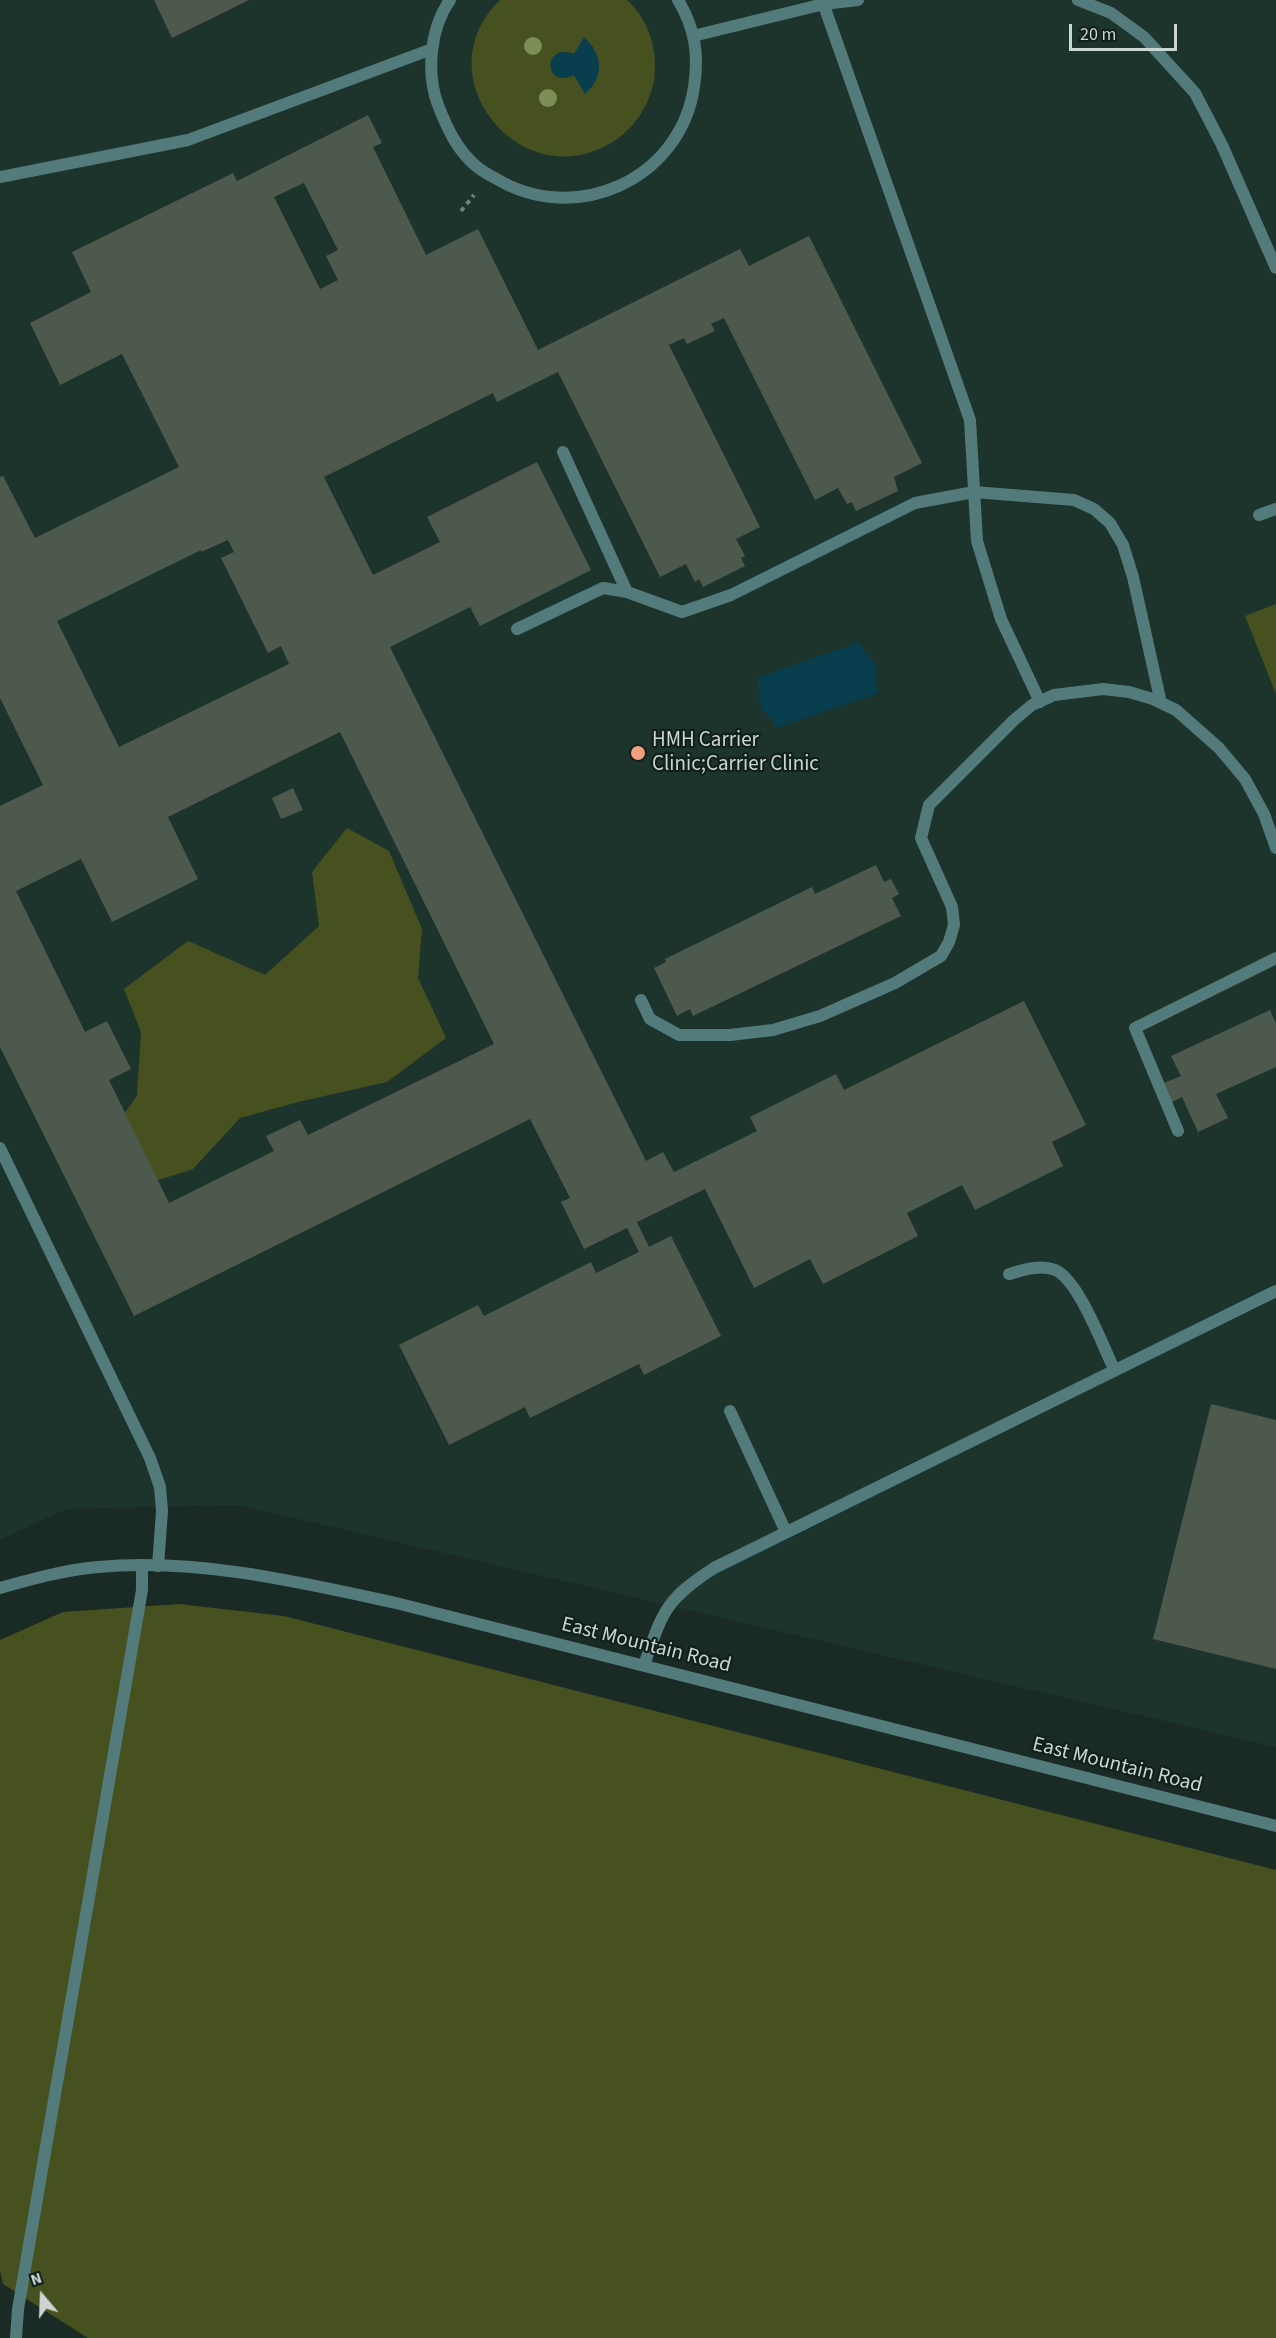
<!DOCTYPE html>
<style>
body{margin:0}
#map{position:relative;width:1276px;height:2338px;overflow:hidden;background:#1a2a25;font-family:"Source Sans 3",sans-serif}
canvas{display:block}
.north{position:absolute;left:12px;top:2266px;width:60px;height:60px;-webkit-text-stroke:4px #11201b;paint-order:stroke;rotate:341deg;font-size:16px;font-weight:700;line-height:24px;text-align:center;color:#cbd5d1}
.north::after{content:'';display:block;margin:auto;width:21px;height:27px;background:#cbd5d1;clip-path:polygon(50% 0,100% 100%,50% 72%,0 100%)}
.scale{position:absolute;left:1069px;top:24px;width:108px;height:27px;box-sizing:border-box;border:3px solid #cbd5d1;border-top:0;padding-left:8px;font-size:18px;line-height:21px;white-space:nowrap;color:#cbd5d1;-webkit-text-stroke:4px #11201b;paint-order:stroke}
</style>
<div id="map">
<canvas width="1276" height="2338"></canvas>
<div class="north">N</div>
<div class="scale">20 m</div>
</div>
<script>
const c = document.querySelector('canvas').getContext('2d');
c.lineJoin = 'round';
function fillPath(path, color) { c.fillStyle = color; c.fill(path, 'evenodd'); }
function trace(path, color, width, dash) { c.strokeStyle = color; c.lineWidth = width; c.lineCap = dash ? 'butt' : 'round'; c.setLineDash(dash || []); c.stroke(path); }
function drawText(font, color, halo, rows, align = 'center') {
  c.font = font + ' "Source Sans 3",sans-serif'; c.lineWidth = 4.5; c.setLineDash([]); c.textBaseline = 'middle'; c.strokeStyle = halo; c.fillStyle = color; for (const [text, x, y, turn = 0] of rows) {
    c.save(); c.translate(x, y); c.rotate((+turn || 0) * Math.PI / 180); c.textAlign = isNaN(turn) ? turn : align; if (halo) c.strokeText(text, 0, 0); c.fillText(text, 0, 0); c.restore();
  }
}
fillPath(new Path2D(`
 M0,0H1276V1747L238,1505L67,1509L0,1540Z`), '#1c342c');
fillPath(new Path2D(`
 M500,0H627C649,20 658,50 654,79C651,102 636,126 617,139C525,203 420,77 500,0Z
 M1276,604V694L1245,616Z
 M347,828L389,851L422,929L418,978L446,1038L387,1082L302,1101L240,1118L193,1169L127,1190L105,1140L137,1096L141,1032L124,989L188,941L265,975L319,926L312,872Z
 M179,1604L284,1616L1276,1870V2338H88L3,2284L0,2270V1640L63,1612Z`), '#475120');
fillPath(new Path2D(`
 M584,37C603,54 605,77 585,94L574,75C543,90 542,42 574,54Z
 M859,642C863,653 873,658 876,668C878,678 874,684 879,693L777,728C774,719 766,716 762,708C757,698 761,688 757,678Z`), '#093e4e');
fillPath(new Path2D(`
 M154,0H249L172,38Z
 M368,115L382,143L373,147L426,255L478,229L538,350L740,249L749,266L809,236L922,463L894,477L898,491L856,511L852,502L847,504L838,488L815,500L724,318L711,324L715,331L687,344L684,338L669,345L760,527L736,539L745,556L741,558L745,566L703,587L699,579L695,582L686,564L660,577L558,372L497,402L493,393L324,477L373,575L440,542L427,517L537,462L591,570L480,626L470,607L390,647L646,1161L663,1152L674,1172L757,1131L750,1117L836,1074L844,1090L1024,1001L1086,1125L1052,1142L1063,1166L975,1210L962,1185L907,1213L918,1236L823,1284L810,1259L754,1288L705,1189L637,1222L649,1247L671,1236L721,1336L644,1375L639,1364L530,1418L525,1407L449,1445L399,1345L478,1305L484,1316L591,1262L596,1273L639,1252L627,1228L584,1249L561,1202L570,1198L530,1119L134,1316L0,1047V806L43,785L0,698V477L3,476L35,538L179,467L122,354L60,385L30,323L91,292L72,252L233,173L237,181ZM304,183L338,250L326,256L338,280L320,289L274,197ZM228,540L234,552L221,558L268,653L281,646L289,664L119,747L57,621L201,550V552ZM340,732L494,1044L308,1135L300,1120L266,1136L274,1151L169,1203L109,1080L131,1069L107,1021L85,1032L16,891L81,859L112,922L198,879L168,817Z
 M293,788L303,810L281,819L272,798Z
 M876,865L884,882L891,879L899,894L892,898L901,916L693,1016L690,1009L677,1016L654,968L666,962L665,959L812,887L815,894Z
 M1270,1010L1276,1023V1067L1216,1094L1228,1118L1198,1132L1182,1097L1172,1102L1164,1083L1181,1076L1171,1056Z
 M1211,1404L1276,1420V1669L1153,1639Z`), '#4e594e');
trace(new Path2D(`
 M461,211L474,195`), '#727f7a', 4, [4.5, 4.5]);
trace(new Path2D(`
 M450,0C430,28 426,73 438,105C447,128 457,150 476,166C482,171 489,175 495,178C575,227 680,180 694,87C699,55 695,28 678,0
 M822,0L970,420L977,541L1001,619L1040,702
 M1078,0L1111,13L1144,37L1195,93L1222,145L1276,268
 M693,36L824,4L858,0
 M0,177L188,140L432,49
 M563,452L627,592
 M1259,515L1276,509
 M517,629L603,588L627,592L682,612L731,595L915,503L974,492L1074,500L1094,509L1110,523L1123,545L1133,577L1161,703
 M641,1000L650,1019L679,1035H730L773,1030L820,1016L895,983L941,956L949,942L954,925L952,907L921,838L929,805L1014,720L1032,705L1054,695L1103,689L1129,692L1153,699L1176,710L1219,748L1245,779L1264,814L1276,848
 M1178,1131L1135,1028L1276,958
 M0,1148L150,1458L160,1487L162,1511L158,1566
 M1009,1274C1023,1270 1040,1264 1055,1270C1078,1279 1103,1346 1114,1369
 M730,1411L786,1532
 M644,1665C663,1611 665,1600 714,1568L1276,1291
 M16,2338L18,2309L142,1590V1566`), '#547b7c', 12);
trace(new Path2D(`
 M0,1588C32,1579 64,1570 98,1567C198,1558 299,1582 396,1603L1276,1826`), '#547b7c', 12);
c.fillStyle = '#7b8f56';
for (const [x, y] of [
 [533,46],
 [548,98]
]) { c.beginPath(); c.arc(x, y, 9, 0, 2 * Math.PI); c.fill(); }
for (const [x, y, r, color] of [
 [638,753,8,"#f2a080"]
]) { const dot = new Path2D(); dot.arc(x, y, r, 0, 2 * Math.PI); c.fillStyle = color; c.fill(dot); trace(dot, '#11201b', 2); }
drawText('21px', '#cbd5d1', '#11201b', [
 ["HMH Carrier",652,741],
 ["Clinic;Carrier Clinic",652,765]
], 'left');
drawText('21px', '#cbd5d1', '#11201b', [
 ["East Mountain Road",646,1646,14],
 ["East Mountain Road",1117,1766,14]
]);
</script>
